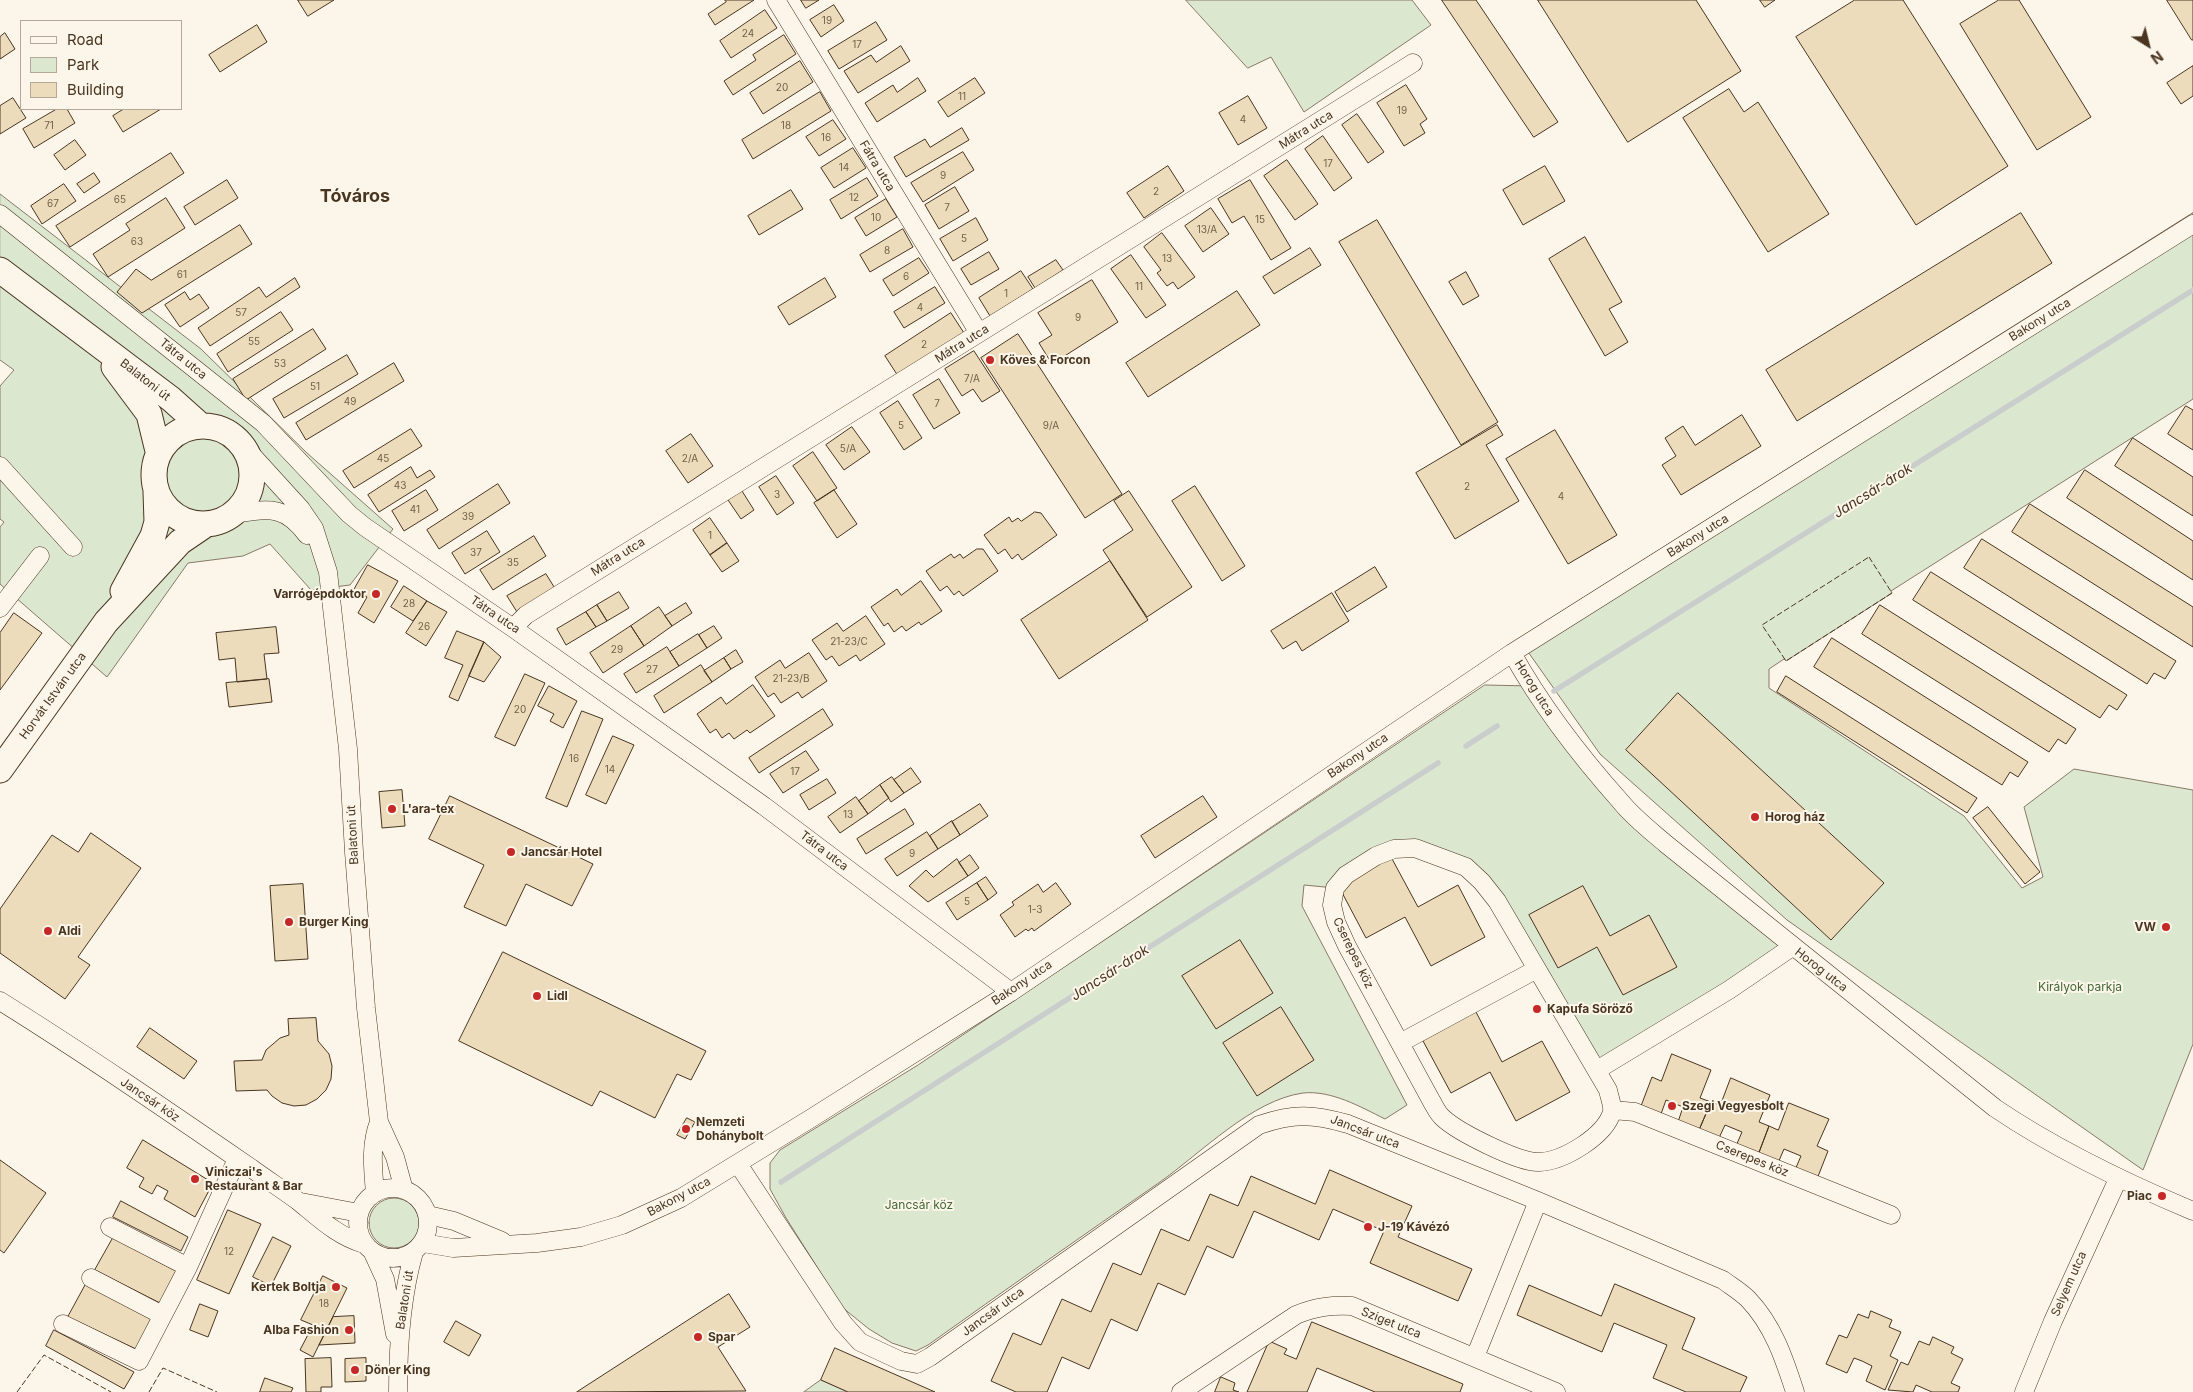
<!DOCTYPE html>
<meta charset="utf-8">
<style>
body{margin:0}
#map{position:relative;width:2193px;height:1392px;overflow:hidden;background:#fbf6e9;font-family:Inter,sans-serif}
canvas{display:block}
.legend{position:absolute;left:20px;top:20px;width:162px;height:90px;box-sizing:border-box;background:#fbf6e9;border:1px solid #b4a999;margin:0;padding:6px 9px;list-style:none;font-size:15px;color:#4a3520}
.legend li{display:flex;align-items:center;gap:10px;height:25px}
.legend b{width:25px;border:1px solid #b4a999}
.north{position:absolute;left:2123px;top:20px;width:50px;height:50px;-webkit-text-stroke:4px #fbf6e9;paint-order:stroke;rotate:144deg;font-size:14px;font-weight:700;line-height:20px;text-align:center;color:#4a3520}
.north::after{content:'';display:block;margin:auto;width:18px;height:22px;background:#4a3520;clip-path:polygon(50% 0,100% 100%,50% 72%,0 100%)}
</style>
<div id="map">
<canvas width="2193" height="1392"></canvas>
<ul class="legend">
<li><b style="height:6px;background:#fbf6e9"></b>Road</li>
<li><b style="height:14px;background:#dce7d0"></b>Park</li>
<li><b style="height:14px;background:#ecdcbc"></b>Building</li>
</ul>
<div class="north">N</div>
</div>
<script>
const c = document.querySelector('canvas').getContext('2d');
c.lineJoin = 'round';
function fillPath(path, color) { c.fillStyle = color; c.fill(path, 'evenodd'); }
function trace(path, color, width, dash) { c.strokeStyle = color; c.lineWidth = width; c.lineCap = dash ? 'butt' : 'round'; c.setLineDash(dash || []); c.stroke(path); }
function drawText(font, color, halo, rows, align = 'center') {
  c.font = font + ' Inter,sans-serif'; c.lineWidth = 4; c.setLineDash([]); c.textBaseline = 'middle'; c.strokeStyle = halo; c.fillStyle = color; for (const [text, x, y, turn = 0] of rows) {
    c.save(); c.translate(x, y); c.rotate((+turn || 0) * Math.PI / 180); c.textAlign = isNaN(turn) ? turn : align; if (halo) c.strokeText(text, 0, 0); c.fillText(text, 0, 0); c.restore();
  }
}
const green = new Path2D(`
 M1186,0H1412L1431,25L1304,112L1271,57L1248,68Z
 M0,194L201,349L307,453L393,529L350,585L311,590L270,544L243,556L188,563L107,677L0,584V527L4,522L0,519V386L14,370L0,360Z
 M2193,213V399L1891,591L1892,593L1786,661L1784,659L1769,669V688L1964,816L2022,888L2043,877L2024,807L2074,769L2193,790V1044L2143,1170L1787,920L1600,754L1519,639Z
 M1485,685L1531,686L1622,804L1792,947L1597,1070L1482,882L1394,849L1335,888L1304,885L1302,906L1407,1105L1385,1119C1361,1107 1331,1090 1303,1093C1252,1100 1201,1153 1160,1182C1082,1236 1005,1290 928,1345L916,1351L892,1343L869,1329L843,1308L786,1218L770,1189V1163L780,1150L918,1065Z
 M369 1223a25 25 0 1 1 50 0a25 25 0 1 1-50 0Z
 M821,1380L848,1392H804Z`);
fillPath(green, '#dce7d0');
trace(green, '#887966', 1);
trace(new Path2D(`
 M1554,691L2193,290
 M1466,746L1497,726
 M781,1182L1438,763`), '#c9cecd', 5.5);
const building = new Path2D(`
 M298,0H334L308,16Z
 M725,0H754L715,25L708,14L726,2Z
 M801,0H819L806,8Z
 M1442,0H1476L1558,122L1534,137Z
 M1538,0H1696L1741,71L1628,142Z
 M1760,0H1775L1765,7Z
 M1855,0H1903L2008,166L1916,225L1796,37Z
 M1999,0H2019L2091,117L2037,150L1960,24Z
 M2167,0H2193V40H2192Z
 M834,5L844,21L821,37L810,20Z
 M765,10L777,28L731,58L720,41Z
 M876,22L887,40L839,69L828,51Z
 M257,25L267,42L220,72L209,55Z
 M5,33L15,49L0,59V37Z
 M784,35L796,54L733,95L724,81L756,60L753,55Z
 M901,46L910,61L858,93L844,71L871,55L876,62Z
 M800,61L813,82L763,114L750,93Z
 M2193,66V96L2181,104L2167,83Z
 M918,78L926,91L877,122L865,103L893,85L897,92Z
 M975,78L985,93L948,117L938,102Z
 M1406,85L1427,119L1420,124L1425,133L1404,146L1377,103Z
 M1729,89L1744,112L1758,102L1829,214L1768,252L1683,118Z
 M820,92L831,111L753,159L742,140Z
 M1248,96L1267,128L1238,145L1219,113Z
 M13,98L26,118L0,134V106Z
 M57,109H67L75,123L34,148L23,129Z
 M124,109H161L123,132L113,116Z
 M1357,114L1384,152L1368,163L1342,125Z
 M833,120L846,139L819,156L806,137Z
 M962,128L969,140L906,177L894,157L925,139L930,147Z
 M1323,136L1352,178L1334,191L1305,149Z
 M75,140L86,155L65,170L54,155Z
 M853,148L866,168L834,188L821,168Z
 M963,152L974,170L923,202L911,183Z
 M171,153L184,173L70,247L56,226Z
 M1287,160L1318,204L1295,220L1264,176Z
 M1168,166L1184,191L1144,218L1127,193Z
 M1545,166L1565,201L1523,225L1503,190Z
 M94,173L100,182L84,193L77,184Z
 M867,178L878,196L841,219L830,200Z
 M227,180L238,198L195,225L184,207Z
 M1250,180L1291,248L1271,260L1244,216L1232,223L1218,199Z
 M64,184L76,201L42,224L31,206Z
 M955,187L969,211L939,229L925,205Z
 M791,190L803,209L759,235L748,216Z
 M166,198L185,228L108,277L93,254L130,230L126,224Z
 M886,199L897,217L866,236L855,218Z
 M1211,208L1229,234L1203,252L1185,226Z
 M2021,213L2052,263L1797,421L1766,370Z
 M976,218L988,240L953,261L940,239Z
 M1377,220L1498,422L1461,445L1339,242Z
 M240,225L252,244L142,313L117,292L136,269L151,280Z
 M903,229L913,247L870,272L860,255Z
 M1162,233L1195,277L1178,289L1173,282L1167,286L1157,273L1161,270L1144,247Z
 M1585,237L1622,302L1609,309L1628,342L1605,356L1549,259Z
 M1310,248L1321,265L1274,294L1263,277Z
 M989,252L999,269L971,285L961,269Z
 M1131,255L1166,305L1146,318L1111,269Z
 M919,258L929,273L893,296L883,280Z
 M1056,260L1063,270L1035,288L1028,277Z
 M1021,271L1033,289L990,316L979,298Z
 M1466,272L1479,296L1463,305L1449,282Z
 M295,278L300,287L210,346L198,328L259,287L266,297Z
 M825,278L836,297L789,325L778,307Z
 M1092,280L1118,322L1052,364L1039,343L1052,335L1038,313Z
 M935,287L945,303L904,328L894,312Z
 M1237,291L1260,325L1148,397L1126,363Z
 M185,292L190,300L199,294L209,308L180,327L165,305Z
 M281,312L293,330L228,372L217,354Z
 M951,313L964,333L898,376L885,356Z
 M313,329L326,349L246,400L233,379Z
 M1018,334L1122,494L1085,518L981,358Z
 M974,351L1000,391L982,402L973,389L962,396L945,369Z
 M347,355L358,374L284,418L273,399Z
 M394,363L404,381L306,440L296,423Z
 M939,379L960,413L934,429L913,395Z
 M898,401L922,438L904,450L880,413Z
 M2186,406L2193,410V450L2168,434Z
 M1742,415L1761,446L1681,495L1662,465L1676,456L1665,438L1683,426L1695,445Z
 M1497,425L1503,435L1486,445L1519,501L1455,539L1416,473Z
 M852,427L870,452L844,470L826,445Z
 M411,429L422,446L354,488L343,471Z
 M1555,430L1617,535L1568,564L1506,459Z
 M691,434L713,466L688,483L666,451Z
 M2133,438L2193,477V516L2115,466Z
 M813,452L837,488L817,501L793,466Z
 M411,467L417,478L430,470L435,477L379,512L368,495Z
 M2085,470L2193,541V580L2067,498Z
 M776,476L794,503L777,515L759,487Z
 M498,484L510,503L439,549L427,530Z
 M1195,486L1245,566L1222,581L1172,501Z
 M426,490L438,510L404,531L392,511Z
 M834,490L857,524L837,538L814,503Z
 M742,491L754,510L741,519L728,500Z
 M1129,491L1192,587L1147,617L1103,550L1133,530L1114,501Z
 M2030,504L2193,607V647L2012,532Z
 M1035,512L1041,513L1057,535L1022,560L1018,554L1012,559L1005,549L998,554L984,535L1009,517L1012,522L1018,518L1021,521Z
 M710,518L727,543L710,555L693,530Z
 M487,531L500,552L465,574L452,553Z
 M534,536L546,556L493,590L480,570Z
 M1982,539L2176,661L2165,679L2154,673L2147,684L1964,568Z
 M727,543L739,561L722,572L710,555Z
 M977,549H983L998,571L963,596L959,591L954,595L947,586L940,591L926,571L951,554L954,558L960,554L963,558Z
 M1110,561L1148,620L1059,679L1021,620Z
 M368,565L398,581L374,623L358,613L367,597L354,590Z
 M1375,567L1387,587L1347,612L1335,592Z
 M1931,572L2127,695L2117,710L2109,705L2100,718L1913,600Z
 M546,574L556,590L517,612L507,596Z
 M921,581L942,611L921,625L919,622L906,631L902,626L894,632L888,623L884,626L871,607L897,589L901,595Z
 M404,586L427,601L413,621L391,607Z
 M619,592L629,608L607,621L597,605Z
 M1332,593L1349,621L1302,651L1296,641L1283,649L1271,631Z
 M427,601L447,612L426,646L406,633Z
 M686,603L692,613L672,626L665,616Z
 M597,605L607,621L596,627L586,612Z
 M1880,605L2076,729L2066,744L2058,739L2049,752L1862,634Z
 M659,607L672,626L644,646L631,626Z
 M586,612L596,627L566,645L557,629Z
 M14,613L42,633L0,690V633Z
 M866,616L885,644L860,661L856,655L839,666L832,656L826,660L812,640L837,623L843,631Z
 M631,626L644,646L603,673L590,653Z
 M714,626L722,638L707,648L699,635Z
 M276,627L279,653L264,654L267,679L237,682L235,658L219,660L216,633Z
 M457,631L484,642L458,701L449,697L463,665L445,658Z
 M698,634L707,648L679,666L670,652Z
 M1832,638L2028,762L2018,777L2010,772L2002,785L1814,667Z
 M484,642L501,657L484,682L469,676Z
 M667,647L679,666L636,693L624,674Z
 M736,650L743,662L731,669L724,658Z
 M809,653L827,681L802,698L798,692L781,703L774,693L768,697L755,677L780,660L785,668Z
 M724,658L731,669L712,682L704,671Z
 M701,665L712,682L664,713L654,696Z
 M525,674L545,683L515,746L495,737Z
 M1786,676L1977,798L1967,813L1777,692Z
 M269,679L272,702L229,707L226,683Z
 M753,685L775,716L750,733L747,730L734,739L729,733L722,738L716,729L710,733L697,714L721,697L726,704Z
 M549,686L577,701L563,728L550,721L554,714L538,706Z
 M1678,693L1884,883L1831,940L1626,750Z
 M823,709L833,725L759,773L749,758Z
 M582,711L603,719L567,807L546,798Z
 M613,736L634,745L606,804L586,795Z
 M806,751L819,770L783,793L770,774Z
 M911,768L921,782L904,793L894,780Z
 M892,777L904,793L891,802L880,785Z
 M827,779L836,793L809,810L800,795Z
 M880,785L889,798L868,814L859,801Z
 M402,790L405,826L382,828L379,792Z
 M450,796L593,864L572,906L526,884L506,926L464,907L484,865L429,839Z
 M1203,796L1217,817L1155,858L1141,836Z
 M856,797L868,814L840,833L828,817Z
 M980,804L988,816L960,835L952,822Z
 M1988,807L2040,872L2025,884L1973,818Z
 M905,809L914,824L866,854L857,839Z
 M952,821L960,835L938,849L930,836Z
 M927,832L938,849L897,876L885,859Z
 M91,833L141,868L78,957L90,965L65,999L0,953V909L52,835L78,852Z
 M970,855L979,868L968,876L959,863Z
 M1391,857L1418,907L1458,885L1485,937L1431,966L1405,917L1366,938L1338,885Z
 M957,859L968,876L928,902L909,886L926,870L933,877Z
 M986,877L997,893L988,900L977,883Z
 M977,883L988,900L957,920L946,903Z
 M1056,883L1071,904L1034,931L1032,928L1028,931L1026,929L1015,937L1000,915L1014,905L1012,902L1038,884L1043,892Z
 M303,884L308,959L275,961L270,886Z
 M1583,886L1610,936L1649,915L1677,967L1623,995L1597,947L1558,968L1529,915Z
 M1240,940L1273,993L1216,1029L1182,976Z
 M503,952L706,1051L691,1080L677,1074L655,1118L600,1091L592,1106L459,1041Z
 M1281,1007L1314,1060L1257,1096L1223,1043Z
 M1476,1012L1502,1062L1542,1041L1570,1092L1516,1121L1490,1072L1451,1093L1423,1041Z
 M316,1018L318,1041L329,1054L332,1066L331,1079L326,1090L317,1099L306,1105L294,1106L282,1103L272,1096L267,1090L236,1091L234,1061L262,1060L266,1050L280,1038L289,1035L288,1019Z
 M150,1028L197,1061L184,1079L137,1047Z
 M1672,1054L1711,1070L1700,1098L1711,1102L1699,1130L1678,1122L1683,1107L1666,1100L1661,1114L1641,1106L1652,1077L1661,1081Z
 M1731,1078L1770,1095L1759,1122L1769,1126L1758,1155L1736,1146L1742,1132L1725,1125L1719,1138L1699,1130L1711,1102L1720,1105Z
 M1789,1103L1829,1119L1817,1146L1828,1151L1817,1179L1795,1170L1801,1156L1784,1149L1778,1163L1758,1155L1769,1126L1778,1130Z
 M687,1118L695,1122L685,1139L677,1135Z
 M143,1140L213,1183L195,1217L164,1199L168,1191L157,1185L152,1194L139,1187L144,1178L127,1168Z
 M0,1160L46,1193L4,1253L0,1250Z
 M1330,1170L1412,1206L1398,1237L1472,1269L1458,1301L1370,1263L1384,1231L1333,1209L1319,1240L1254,1211L1233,1258L1207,1246L1185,1295L1158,1283L1137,1331L1111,1319L1089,1369L1062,1357L1047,1392H1016L991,1381L1013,1333L1041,1345L1062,1299L1091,1312L1113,1263L1141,1275L1161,1229L1189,1241L1210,1194L1238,1206L1251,1176L1315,1204Z
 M121,1201L188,1237L181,1251L113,1217Z
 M228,1210L261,1224L229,1294L197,1280Z
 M273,1237L291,1246L271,1286L253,1277Z
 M113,1238L176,1271L160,1303L95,1270Z
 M323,1276L347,1288L313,1357L300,1350L313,1325L301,1320Z
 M86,1284L152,1317L136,1349L68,1317Z
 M1615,1284L1695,1318L1682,1349L1747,1377L1740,1392H1686L1653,1378L1667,1345L1614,1323L1602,1352L1517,1315L1529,1285L1601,1316Z
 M729,1294L750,1327L718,1347L746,1391L577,1392Z
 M200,1304L218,1311L208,1337L190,1330Z
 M1871,1311L1892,1320L1889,1327L1901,1332L1890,1356L1898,1360L1885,1390L1866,1381L1872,1366L1862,1361L1854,1358L1847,1373L1826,1364L1839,1335L1847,1338L1858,1314L1868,1318Z
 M354,1316L355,1343L319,1345L333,1317Z
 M456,1321L481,1335L469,1356L444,1342Z
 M1312,1322L1463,1384L1460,1392H1375L1317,1368L1307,1392H1247L1269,1341L1287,1349L1284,1354L1296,1359Z
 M54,1330L134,1372L124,1389L46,1346Z
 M1933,1337L1954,1347L1951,1353L1963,1359L1951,1383L1960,1387L1958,1392H1932L1916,1385L1913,1392L1888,1390L1901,1362L1908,1365L1919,1341L1929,1345Z
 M835,1348L935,1392H848L821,1380Z
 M331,1358L332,1387H321V1392H306L305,1359Z
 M366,1358V1381L345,1382V1359Z
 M1221,1377L1235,1383L1233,1390L1239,1392H1215Z
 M265,1378L293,1388L291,1392H260Z`);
fillPath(building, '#ecdcbc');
trace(building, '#4a3520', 1);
const minor = new Path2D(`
 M776,0L979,333
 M0,214L263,423L349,514L365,527L513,628L764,806L1011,992
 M239,441L301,509L314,528L328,572L348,749L354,852L366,1008L379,1122L395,1157L404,1190
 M0,466L73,547
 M233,514C268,509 284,504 307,535
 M0,608L40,556
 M513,628L526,615L1413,63
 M1512,653C1542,707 1580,756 1621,802C1634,818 1651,831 1666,844L1995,1108C2057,1150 2124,1182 2193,1211
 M1415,848L1466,867L1482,882L1497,901L1608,1090C1609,1096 1613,1105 1612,1112C1605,1136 1564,1161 1539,1162C1519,1163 1458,1132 1443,1118C1438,1114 1435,1107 1432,1102L1347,946L1336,922L1332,905L1335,888L1346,875L1376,856L1394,849Z
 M0,1001C85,1054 168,1111 251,1168C266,1179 283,1190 298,1201C319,1218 337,1236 364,1244
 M1400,1043L1537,969
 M1597,1070L1729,990L1792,947
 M1613,1110L1635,1112L1891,1215
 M738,1164L843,1323L860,1342L901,1361L917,1364L930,1357L1259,1125C1294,1113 1313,1114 1348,1124L1538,1201L1723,1280C1731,1286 1741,1292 1748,1299C1773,1325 1784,1358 1795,1392
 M358 1223a35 35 0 1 1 70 0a35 35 0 1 1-70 0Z
 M375,1193C373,1169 370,1145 379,1122
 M301,1202L359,1213
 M428,1215L454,1221L502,1241
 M110,1227L188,1267
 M423,1243L453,1248L537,1243L581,1237L622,1225L681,1198L810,1119L1011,992L1512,653L2193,224
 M373,1253L385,1279L395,1334
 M91,1278L162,1315
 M63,1324L139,1361L188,1267L237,1159
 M1475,1357L1538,1201
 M398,1392C398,1345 401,1297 414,1252
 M1181,1392L1296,1315C1315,1307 1331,1305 1352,1306L1556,1392
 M2024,1392L2053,1321L2118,1179`);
const secondary = new Path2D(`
 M0,270L171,399L200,425
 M114,367L149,414L158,451
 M154 475a49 49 0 1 1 98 0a49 49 0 1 1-98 0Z
 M123,591L153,536L157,522L156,492
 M0,770L106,622L180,542L205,525`);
trace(minor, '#4a3520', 19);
trace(secondary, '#4a3520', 27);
trace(minor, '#fbf6e9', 18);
trace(secondary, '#fbf6e9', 25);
trace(new Path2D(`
 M1869,557L1892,593L1786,661L1762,625Z
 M17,1392L44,1355L111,1392
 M149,1392L163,1368L217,1392`), '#4a3520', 1, [6, 2.5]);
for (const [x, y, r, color] of [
 [990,360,5,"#c62828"],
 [376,594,5,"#c62828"],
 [392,809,5,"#c62828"],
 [1755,817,5,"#c62828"],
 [511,852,5,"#c62828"],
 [289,922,5,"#c62828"],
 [2166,927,5,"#c62828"],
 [48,931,5,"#c62828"],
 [537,996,5,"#c62828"],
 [1537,1009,5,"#c62828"],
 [1672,1106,5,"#c62828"],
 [686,1129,5,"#c62828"],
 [195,1179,5,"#c62828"],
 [2162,1196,5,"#c62828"],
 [1368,1227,5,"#c62828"],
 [336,1287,5,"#c62828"],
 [349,1330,5,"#c62828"],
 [698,1337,5,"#c62828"],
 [355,1370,5,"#c62828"]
]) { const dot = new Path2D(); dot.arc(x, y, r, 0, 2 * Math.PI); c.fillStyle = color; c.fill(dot); trace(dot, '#fbf6e9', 2); }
drawText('10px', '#725f47', null, [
 ["19",827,21],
 ["24",748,34],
 ["17",857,45],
 ["20",782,88],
 ["11",962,97],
 ["19",1402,111],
 ["4",1243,120],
 ["71",49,126],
 ["18",786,126],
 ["16",826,138],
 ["17",1328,164],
 ["14",844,168],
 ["9",943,176],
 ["2",1156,192],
 ["12",854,198],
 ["65",120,200],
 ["67",53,204],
 ["7",947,208],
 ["10",876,218],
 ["15",1260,220],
 ["13/A",1207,230],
 ["5",964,239],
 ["63",137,242],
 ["8",887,251],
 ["13",1167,259],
 ["61",182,275],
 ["6",906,277],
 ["11",1139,287],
 ["1",1006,294],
 ["4",920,308],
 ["57",241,313],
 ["9",1078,318],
 ["55",254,342],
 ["2",924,345],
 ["53",280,364],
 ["7/A",972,379],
 ["51",315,387],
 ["49",350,402],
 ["7",937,404],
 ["5",901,426],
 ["9/A",1051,426],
 ["5/A",848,449],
 ["45",383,459],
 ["2/A",690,459],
 ["43",400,486],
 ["2",1467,487],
 ["3",777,495],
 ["4",1561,497],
 ["41",415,510],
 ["39",468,517],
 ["1",710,536],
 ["37",476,553],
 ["35",513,563],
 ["28",409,604],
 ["26",424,627],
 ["21-23/C",849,642],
 ["29",617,650],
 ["27",652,670],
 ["21-23/B",791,679],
 ["20",520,710],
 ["16",574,759],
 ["14",610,770],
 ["17",795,772],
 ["13",848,815],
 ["9",912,854],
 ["5",967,902],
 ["1-3",1035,910],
 ["12",229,1252],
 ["18",324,1304]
]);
drawText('12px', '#4a3520', '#fbf6e9', [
 ["Mátra utca",1306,130,-32],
 ["Fátra utca",877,166,59],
 ["Bakony utca",2040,320,-32],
 ["Mátra utca",962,344,-32],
 ["Tátra utca",183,359,39],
 ["Balatoni út",145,380,38],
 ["Bakony utca",1698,536,-32],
 ["Mátra utca",618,557,-32],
 ["Tátra utca",495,615,34],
 ["Horog utca",1534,688,58],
 ["Horvát István utca",53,696,-54],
 ["Bakony utca",1358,756,-34],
 ["Balatoni út",353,835,-93],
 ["Tátra utca",824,851,37],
 ["Cserepes köz",1353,953,64],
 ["Horog utca",1821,970,38],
 ["Bakony utca",1022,983,-34],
 ["Jancsár köz",150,1100,34],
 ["Jancsár utca",1365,1132,21],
 ["Cserepes köz",1752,1159,22],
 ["Bakony utca",679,1197,-28],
 ["Selyem utca",2069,1284,-66],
 ["Balatoni út",405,1300,-81],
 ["Jancsár utca",993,1312,-36],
 ["Sziget utca",1391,1323,22]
]);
drawText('bold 12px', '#4a3520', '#fbf6e9', [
 ["Köves & Forcon",1000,360],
 ["Varrógépdoktor",366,594,"right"],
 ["L'ara-tex",402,809],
 ["Horog ház",1765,817],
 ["Jancsár Hotel",521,852],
 ["Burger King",299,922],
 ["VW",2156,927,"right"],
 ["Aldi",58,931],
 ["Lidl",547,996],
 ["Kapufa Söröző",1547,1009],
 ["Szegi Vegyesbolt",1682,1106],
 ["Nemzeti",696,1122],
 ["Dohánybolt",696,1136],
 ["Viniczai's",205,1172],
 ["Restaurant & Bar",205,1186],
 ["Piac",2152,1196,"right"],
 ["J-19 Kávézó",1378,1227],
 ["Kertek Boltja",326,1287,"right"],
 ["Alba Fashion",339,1330,"right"],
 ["Spar",708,1337],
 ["Döner King",365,1370]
], 'left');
drawText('12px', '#436837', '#fbf6e9', [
 ["Királyok parkja",2080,987],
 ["Jancsár köz",919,1205]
]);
drawText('italic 14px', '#4a3520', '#fbf6e9', [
 ["Jancsár-árok",1873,491,-32],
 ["Jancsár-árok",1110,973,-33]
]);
drawText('bold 18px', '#4a3520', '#fbf6e9', [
 ["Tóváros",355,197]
]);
</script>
